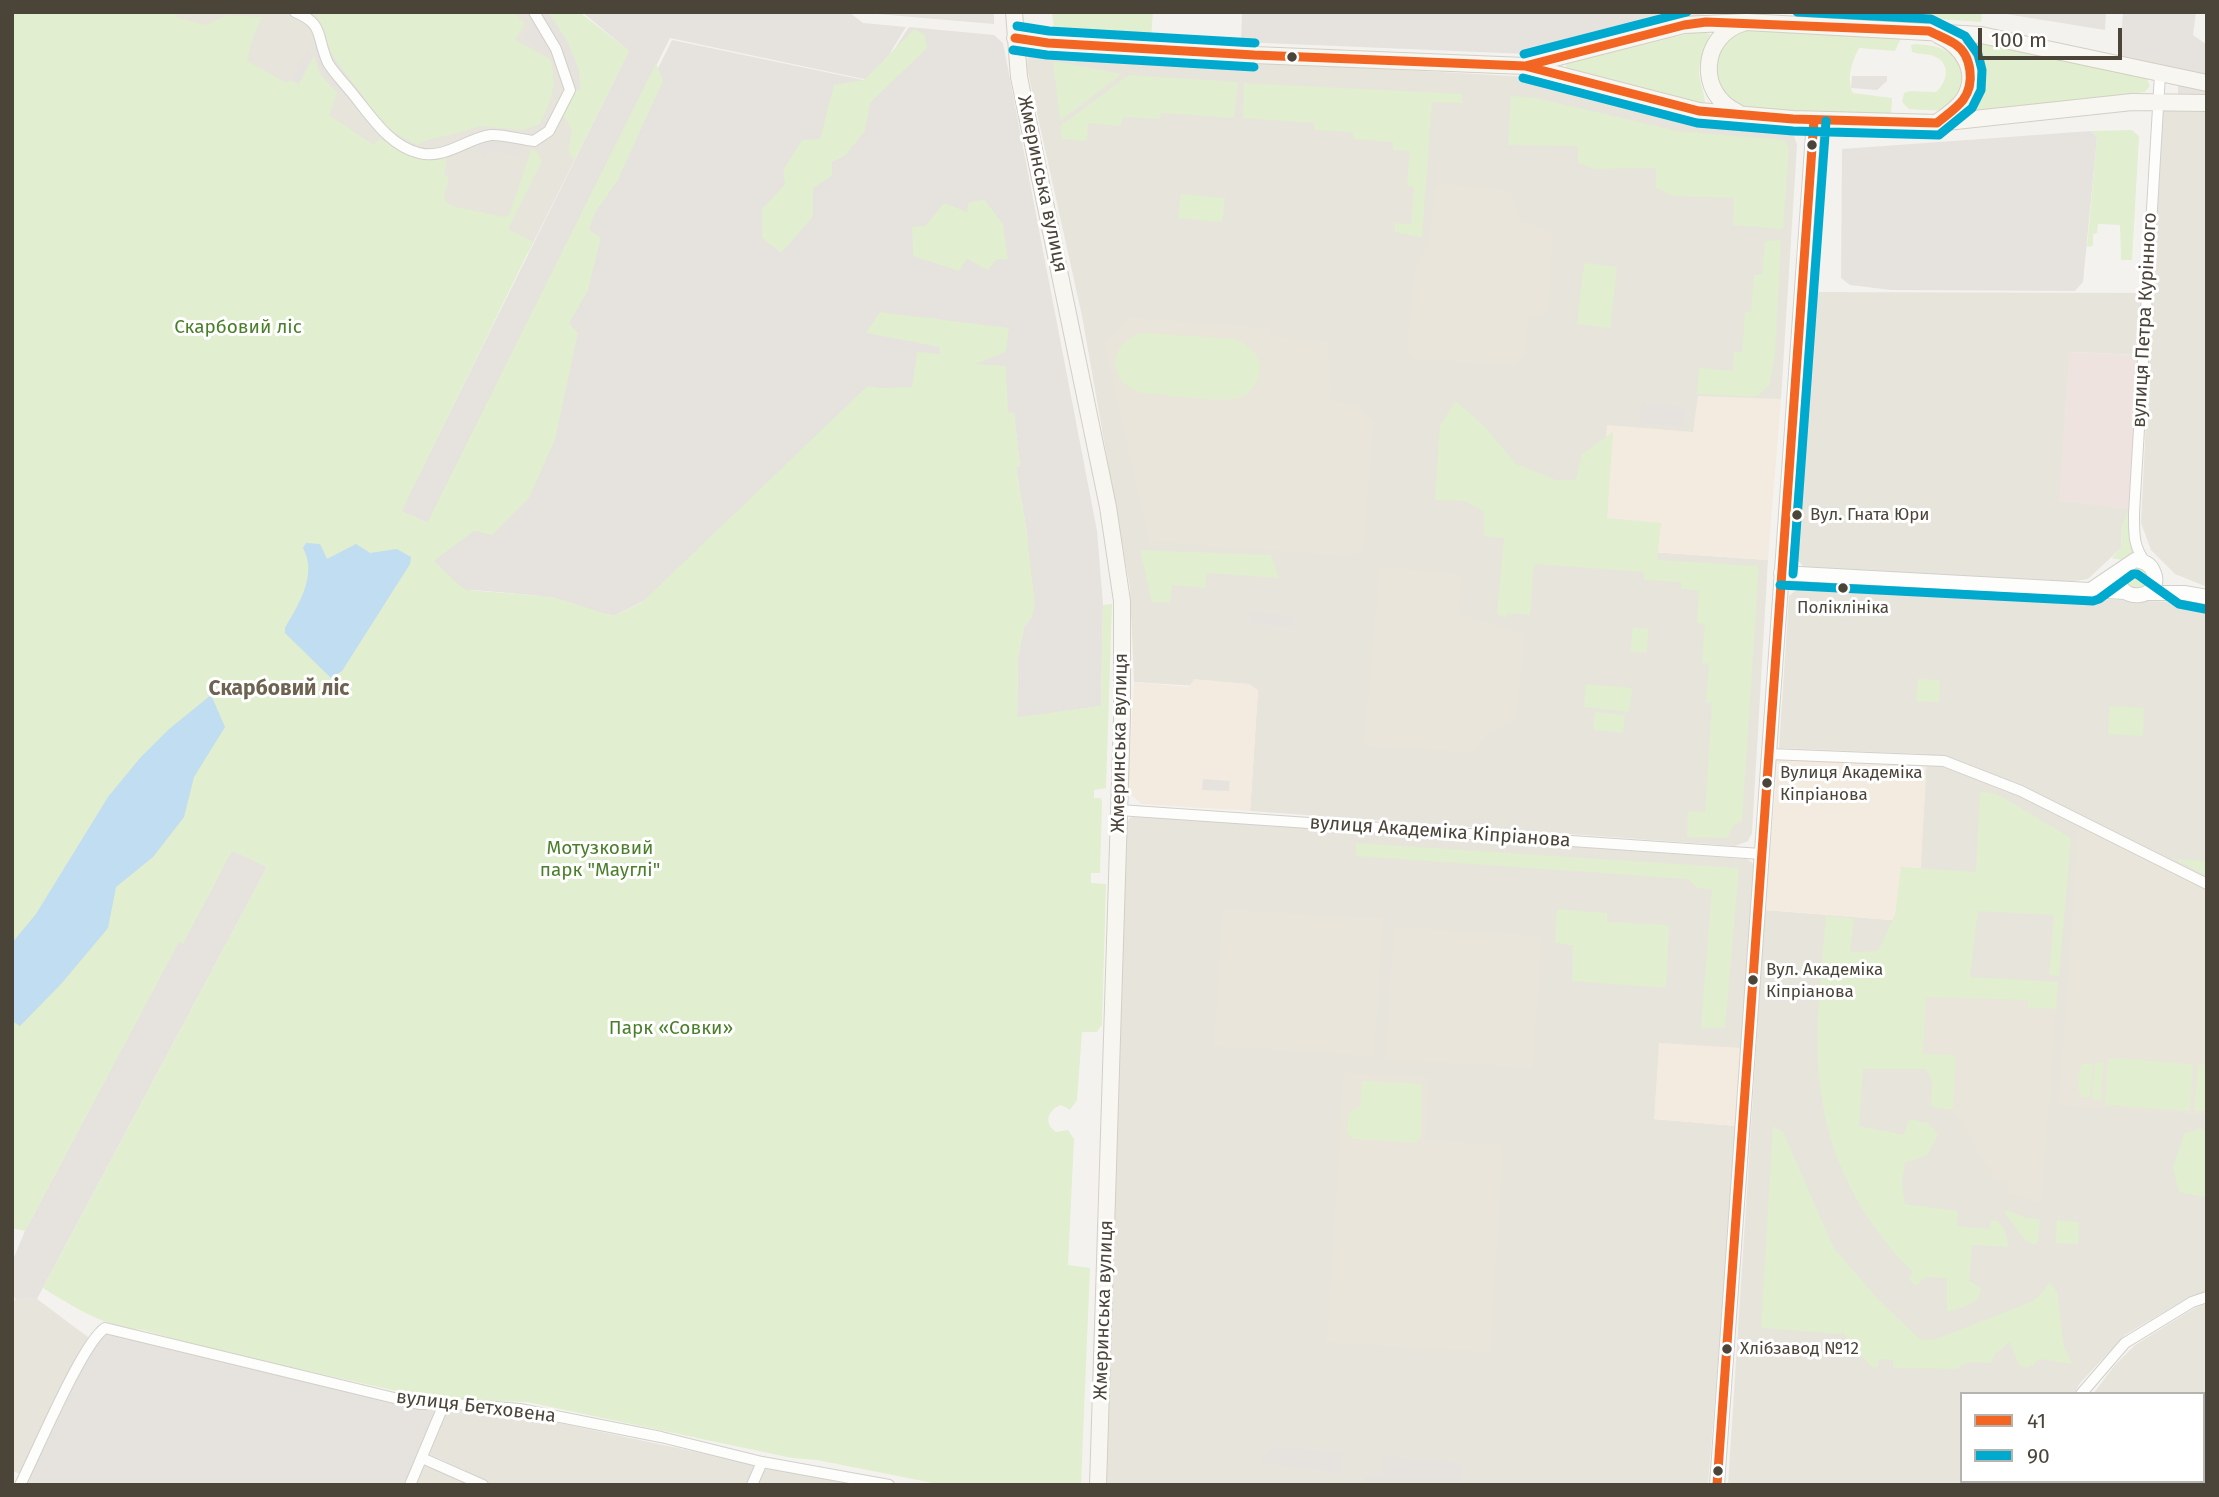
<!DOCTYPE html>
<meta charset="utf-8">
<style>
body{margin:0}
#map{position:relative;width:2219px;height:1497px;overflow:hidden;background:#f4f2ee;font-family:"Fira Sans",sans-serif}
canvas{display:block}
.frame{position:absolute;inset:0;border:14px solid #4b4439;pointer-events:none}
.legend{position:absolute;left:1960px;top:1392px;width:245px;height:91px;box-sizing:border-box;background:#fff;border:2px solid #b7b4b0;margin:0;padding:9px 12px;list-style:none;font-size:21px;color:#4b4439}
.legend li{display:flex;align-items:center;gap:14px;height:35px}
.legend b{width:35px;border:2px solid #b7b4b0}
.scale{position:absolute;left:1978px;top:28px;width:144px;height:32px;box-sizing:border-box;border:4px solid #4b4439;border-top:0;padding-left:9px;font-size:21px;line-height:24px;white-space:nowrap;color:#4b4439;-webkit-text-stroke:5px #fff;paint-order:stroke}
</style>
<div id="map">
<canvas width="2219" height="1497"></canvas>
<div class="frame"></div>
<ul class="legend">
<li><b style="height:9px;background:#f26522"></b>41</li>
<li><b style="height:9px;background:#00a9ce"></b>90</li>
</ul>
<div class="scale">100 m</div>
</div>
<script>
const c = document.querySelector('canvas').getContext('2d');
c.lineJoin = 'round';
function fillPath(path, color) { c.fillStyle = color; c.fill(path, 'evenodd'); }
function trace(path, color, width, dash) { c.strokeStyle = color; c.lineWidth = width; c.lineCap = dash ? 'butt' : 'round'; c.setLineDash(dash || []); c.stroke(path); }
function drawText(font, color, halo, rows, align = 'center') {
  c.font = font + ' "Fira Sans",sans-serif'; c.lineWidth = 6; c.setLineDash([]); c.textBaseline = 'middle'; c.strokeStyle = halo; c.fillStyle = color; for (const [text, x, y, turn = 0] of rows) {
    c.save(); c.translate(x, y); c.rotate((+turn || 0) * Math.PI / 180); c.textAlign = isNaN(turn) ? turn : align; if (halo) c.strokeText(text, 0, 0); c.fillText(text, 0, 0); c.restore();
  }
}
fillPath(new Path2D(`
 M146,12H579L629,51L528,253L440,205Z
 M1038,50L1531,77L1713,126L1787,131L1794,136L1797,145L1781,399L1753,400L1693,432L1594,548L1768,560L1752,833L1748,841L1735,846L1250,811L1258,690L1134,682L1130,588L1082,316L1027,68L1028,54Z
 M2170,106L2207,108V587L2175,574L2151,550L2141,523L2161,114Z
 M1811,292L2142,293L2138,355L2070,352L2130,509L2122,526L2121,548L2088,579L2062,583L1804,567L1791,553Z
 M1800,587L2172,602L2207,608V1291L2186,1299L2125,1335L2080,1383L2074,1394H1962V1481H2031L2030,1485H1728L1765,910L1917,922L1927,755L1779,748L1789,596Z
 M1137,815L1746,859L1752,862L1754,868L1743,1048L1654,1119L1737,1126L1708,1485H1106L1126,824L1130,818Z
 M16,1298L37,1299L88,1337L20,1474L12,1471V1305Z
 M2207,1303V1485H2046L2047,1481H2203V1394H2093L2115,1365L2135,1345L2193,1309Z
 M461,1407L521,1415L749,1463L754,1466V1469L747,1485H487L488,1481L429,1454L444,1415L448,1411Z
 M425,1464L476,1485H414Z
 M769,1468L862,1485H756L762,1471Z`), '#e7e4dc');
fillPath(new Path2D(`
 M1698,396L1781,399L1768,560L1594,548L1607,425L1693,432Z
 M1194,679L1249,684L1258,690L1250,811L1142,804L1131,795L1128,786L1134,682L1189,687Z
 M1779,748L1927,754L1918,922L1765,910Z
 M1659,1043L1743,1048L1737,1126L1654,1119Z`), '#f3ebdf');
fillPath(new Path2D(`
 M582,12H849L863,23L906,27L873,81L670,38L428,523L401,511L629,51Z
 M874,12H994V24L877,14Z
 M1242,12L1500,13L1714,12L1528,54L1241,42Z
 M909,27L994,35L1003,43L1097,531L1103,605L1101,706L1017,718L1018,656L1024,627L1032,617L1027,534L1016,467L1020,466L1014,413L614,616L553,597L474,590L430,596V526L672,40L873,82Z
 M232,850L267,867L37,1299L12,1298V1262L25,1231L179,941L183,943Z
 M105,1328L444,1404L410,1485H20L84,1354Z`), '#e6e2de');
fillPath(new Path2D(`
 M1442,184L1510,191L1520,221L1547,229L1553,236L1548,304L1543,314L1528,316L1525,354L1516,365L1416,359L1411,356L1407,348L1415,270L1430,241L1433,191Z
 M1129,318L1270,328L1272,337L1328,342L1330,401L1360,404L1373,421L1363,551L1346,556L1149,541L1104,341Z
 M1380,566L1461,575L1459,614L1524,635L1516,722L1490,731L1473,752L1364,746Z
 M2079,821L2207,884V1115L2059,1105Z
 M1223,909L1383,919L1374,1056L1214,1046Z
 M1394,927L1541,936L1533,1068L1386,1059Z
 M1926,997L2028,1000L2029,1008L2056,1009L2041,1203L2008,1192L2009,1180L1995,1179L1953,1110L1956,1055L1923,1054Z
 M1344,1073L1429,1078L1425,1140L1503,1145L1490,1352L1327,1342Z`), '#eae5da');
fillPath(new Path2D(`
 M2069,352L2138,355L2130,509L2059,501Z`), '#eee3df');
fillPath(new Path2D(`
 M12,12H176L175,17L205,25L227,15L262,17L253,37L247,61L285,82L293,81L299,84L314,56L320,74L337,93L329,115L374,145L379,138L403,152L448,154L444,174L449,177L444,197L446,202L452,206L504,217L509,215L532,148L539,154L542,161L508,229L533,242L402,511L427,523L656,63L663,81L617,182L595,213L589,230L601,237L588,291L569,323L578,333L555,440L529,498L492,535L474,531L434,561L458,584L467,590L553,597L614,616L641,603L867,386L880,388L912,387L917,352L940,354L939,347L865,333L880,312L1009,328L1006,352L976,364L1006,366L1008,412L1014,413L1020,466L1016,467L1027,534L1035,606L1032,617L1024,627L1018,656L1017,717L1101,706L1103,605L1112,604L1106,788L1094,790V798H1100L1102,801L1100,873H1091V883L1106,884L1102,1025L1097,1032H1082L1077,1100L1070,1110L1061,1105C1048,1110 1043,1123 1056,1132L1068,1130L1074,1139L1068,1265L1090,1268L1081,1485L1050,1483L1049,1485H943L817,1460L792,1458L527,1402L432,1399L294,1368L248,1360L143,1330C105,1327 75,1308 43,1288L267,867L232,851L183,944L179,942L25,1231L12,1228Z
 M315,12H514L525,24L515,40L551,60C557,88 552,98 540,124L523,130L480,126L462,132L427,140L417,145L386,128L333,56Z
 M539,12H579L629,51L574,161L568,150L572,131L563,114L573,93L580,89L568,43L550,14Z
 M1052,12H1153L1151,39L1055,37Z
 M1838,12H1982L1981,22Z
 M914,29L925,35L927,48L870,103L865,131L846,155L832,162V176L813,188V217L781,254L762,238V209L785,184L783,170L802,140L820,139L834,85L864,80Z
 M1737,29L1901,38L1895,51L1859,48C1852,62 1846,78 1853,93L1892,98L1891,116L1742,111L1728,103L1712,71L1714,58Z
 M1700,31L1710,34C1709,47 1699,57 1699,71C1699,82 1705,93 1705,104L1566,68V63Z
 M1961,38L2146,77L2150,86L2145,92L1962,114C1987,89 1987,63 1961,38Z
 M1915,44C1929,45 1941,46 1952,55C1971,70 1964,101 1942,109C1933,112 1918,109 1909,109L1902,102L1904,93L1910,91L1936,92C1947,83 1951,64 1936,57C1929,53 1920,55 1912,52L1911,45Z
 M1053,61L1122,74L1060,121Z
 M1129,75L1238,82L1234,118L1161,113L1160,119L1123,117L1121,126L1088,123L1087,141L1062,139L1060,126Z
 M1244,83L1462,94V103L1432,102L1422,238L1395,232V223L1411,224L1414,187L1407,186L1410,151L1393,150V142L1353,139V132L1315,130L1314,123L1243,118Z
 M1511,96L1536,98L1677,131L1784,140L1789,148L1783,229L1733,225L1734,198L1673,196L1656,188V168L1595,169L1578,163V146L1508,145Z
 M2132,130L2139,136L2132,260H2121L2120,225L2098,224L2097,233L2093,234V246L2087,247L2097,137L2091,131Z
 M1181,194L1225,198L1222,222L1178,218Z
 M984,199L1003,224L1008,260L997,259L988,270L967,259L959,271L913,256L912,227L925,226L944,203L967,212L968,203Z
 M1781,240L1775,356L1769,386L1755,397L1697,394L1699,368L1733,371L1734,352H1742L1745,312H1751L1754,275H1762L1765,241Z
 M1584,263L1617,267L1610,328L1577,324Z
 M1146,333L1235,339C1247,344 1258,352 1260,366C1261,379 1253,392 1241,397C1223,404 1163,394 1141,393C1104,381 1108,338 1146,333Z
 M1456,401L1484,426L1516,464L1556,480H1576L1582,454L1613,432L1607,518L1661,523L1657,560L1759,566L1742,821L1733,826L1728,838L1687,837L1688,811L1705,812L1712,703L1706,702L1709,664L1702,663L1705,624L1697,623L1699,590L1681,589V582L1644,580V572L1534,564L1530,615L1508,613L1505,618L1497,614L1504,538L1484,536V512L1465,501L1435,500L1440,425Z
 M2133,513L2137,554L2128,561L2112,558L2121,548L2122,526L2126,514Z
 M1140,550L1271,555L1279,578L1207,573L1205,588L1172,585L1170,603L1152,602Z
 M2127 578a10 10 0 1 1 20 0a10 10 0 1 1-20 0Z
 M1633,627L1649,629L1646,653L1630,651Z
 M1918,679L1940,680L1939,702L1916,701Z
 M1586,684L1632,688L1629,712L1584,707Z
 M2110,706L2144,708L2143,736L2108,734Z
 M1595,712L1625,715L1623,733L1593,730Z
 M1980,791L1997,794L2071,838L2059,976L2049,975L2054,915L1978,911L1970,977L2058,982L2056,1009L2028,1008V1000L1926,997L1923,1054L1956,1055L1953,1110L1931,1107L1932,1080L1926,1069H1863L1859,1126L1904,1135L1909,1119L1928,1123L1938,1134L1928,1155L1905,1163L1902,1183L1905,1204L1958,1211L1957,1226L1990,1229L1991,1221H1998L2004,1228L2009,1247L1972,1245L1969,1281L1981,1288L1978,1299L1966,1306L1947,1312V1278L1925,1277L1916,1286L1908,1279L1913,1273C1858,1216 1826,1155 1819,1076C1814,1023 1822,968 1826,916L1854,918L1850,952L1878,951L1895,915L1901,867L1976,872Z
 M1356,843L1739,868L1725,1028H1701L1712,889L1697,888L1687,879L1356,856Z
 M2174,859L2207,861V876Z
 M1557,909L1607,913V922L1669,925L1666,988L1572,981L1573,946L1555,942Z
 M2108,1058L2193,1064L2190,1111L2105,1105Z
 M2095,1062L2104,1063L2101,1101L2092,1100Z
 M2082,1064H2093L2090,1097H2081C2076,1087 2078,1074 2082,1064Z
 M2198,1064L2207,1065V1111H2194Z
 M1362,1081L1422,1084L1421,1137L1416,1143L1352,1139L1347,1131L1349,1112L1360,1106Z
 M1773,1126L1783,1132L1834,1248L1878,1299L1921,1340L1936,1339L2031,1302L2041,1294L2050,1282L2057,1292L2064,1348L2073,1364L2038,1359L2034,1365L2026,1368L2019,1365L2010,1342L1994,1355L1992,1363L1968,1362L1957,1369L1893,1368V1360L1879,1359L1878,1367L1872,1368L1842,1332L1841,1334L1761,1328Z
 M2202,1128L2207,1132V1197H2204L2179,1192L2173,1168L2184,1134Z
 M2006,1210L2027,1218L2040,1219L2038,1242L2034,1245L2026,1241L2005,1214Z
 M2057,1220L2079,1222L2078,1244L2055,1243Z`), '#e1eecf');
fillPath(new Path2D(`
 M539,12L549,14L568,43L579,70L580,89L570,90L559,58L523,39Z
 M1993,12H2106L2105,30Z
 M2123,12H2196L2193,35L2207,45V77L2120,59Z
 M320,39L348,89L338,91L322,74L313,42Z
 M307,51L313,55L299,82L292,78Z
 M755,63L810,76L793,131L792,150L779,172L780,182L762,209V238L781,253L813,217L825,222L830,221L832,229L841,228L840,219L844,217L840,204L866,198L863,184L872,178L884,176L887,290L885,291L880,312L866,333L939,347L940,354L868,346L867,386L734,514H713L706,497L717,361L648,384L642,381L628,383L616,392L578,492L672,549L650,578L606,614L553,597L539,596L482,567L503,540L556,494L572,477L574,469L550,463L573,400L596,404L611,334L586,328L597,286L622,292L635,235L607,228L604,238L601,237L589,230L595,213L617,182L620,184L618,188L689,221L734,124L662,91L684,78L728,93L748,96Z
 M1852,76H1887V81L1877,90L1851,88Z
 M2178,82L2207,88V97L2178,99Z
 M2091,131L2097,137L2083,282L2075,291L1891,290L1850,285L1841,278L1842,149Z
 M475,139L526,141L521,156L495,151L482,157Z
 M1642,403L1686,407L1684,427L1640,423Z
 M1250,612L1294,616L1293,627L1249,624Z
 M1203,779L1230,781L1229,791L1202,790Z
 M1272,1447L1343,1452L1341,1473L1261,1463Z
 M1383,1456L1463,1463L1460,1485H1364V1476H1381Z`), '#e6e3df');
fillPath(new Path2D(`
 M306,543L320,544L327,559L356,544L370,553L397,549L411,557L410,564L342,671L331,678L285,633V628C298,605 318,575 303,548Z
 M211,695L225,727L194,777L184,817L153,857L116,887L108,928L61,984L20,1026L12,1021V943L36,914L108,797L140,758L168,730Z`), '#c0ddf1');
const minor = new Path2D(`
 M295,12C325,24 316,37 328,63C334,73 344,83 352,93C370,115 389,146 419,153C445,160 467,138 491,135C502,134 522,140 534,141L549,131L570,90L556,49L534,12
 M2146,563C2133,547 2134,533 2134,513L2160,74
 M1769,754L1944,761L2021,791L2207,884
 M1119,810L1761,854
 M2081,1394L2125,1343L2192,1302L2207,1297
 M422,1458L483,1485
 M20,1485C36,1454 82,1343 105,1328L419,1404H456L520,1409L661,1437L762,1462L889,1485
 M410,1485L444,1404
 M752,1485L762,1462
 M2035,1485L2037,1481`);
const tertiary = new Path2D(`
 M1781,573L2125,592
 M2092,589L2135,560C2143,561 2150,563 2153,571C2167,600 2110,607 2121,570
 M2147,593H2184L2207,597
 M1717,1485L1814,120`);
const secondary = new Path2D(`
 M1014,12L1019,77L1108,507L1122,601V718L1098,1485
 M1938,35C1963,46 1980,72 1964,99C1958,108 1948,115 1939,121
 M1015,38L1048,43L1254,55L1525,66L1699,111L1793,119L1937,123L2132,102L2207,103
 M1527,65L1684,25L1746,22L1981,35L2207,83
 M1737,112C1697,94 1700,36 1743,23`);
trace(minor, '#d2d0cb', 12);
trace(tertiary, '#d2d0cb', 16);
trace(secondary, '#d3cfc5', 18);
trace(minor, '#fdfdfc', 10);
trace(tertiary, '#fdfdfc', 14);
trace(secondary, '#f7f6f1', 16);
trace(new Path2D(`
 M1706,22L1929,31C1937,35 1947,39 1955,44C1972,55 1975,84 1963,100C1956,109 1945,116 1937,123L1793,119L1699,111L1525,66L1684,25Z
 M1015,38L1048,43L1254,55
 M1254,55L1525,66
 M1254,55L1525,66
 M1717,1485L1814,120`), '#f26522', 9);
trace(new Path2D(`
 M1017,26L1049,31L1255,43
 M1013,50L1047,55L1254,67
 M1524,54L1687,12
 M1523,78L1697,123L1793,131L1939,135L1972,108L1981,90L1982,70L1978,54L1965,36L1931,19L1797,12
 M1793,574L1826,121
 M1780,585L2093,601L2099,599L2133,574H2137L2179,604L2205,609`), '#00a9ce', 9);
for (const [x, y, r, color] of [
 [1292,57,6,"#4b4439"],
 [1812,145,6,"#4b4439"],
 [1797,515,6,"#4b4439"],
 [1843,588,6,"#4b4439"],
 [1767,783,6,"#4b4439"],
 [1753,980,6,"#4b4439"],
 [1727,1349,6,"#4b4439"],
 [1718,1471,6,"#4b4439"]
]) { const dot = new Path2D(); dot.arc(x, y, r, 0, 2 * Math.PI); c.fillStyle = color; c.fill(dot); trace(dot, '#fff', 2.5); }
drawText('17px', '#4b4439', '#fff', [
 ["Вул. Гната Юри",1810,515],
 ["Поліклініка",1843,608,"center"],
 ["Вулиця Академіка",1780,773],
 ["Кіпріанова",1780,795],
 ["Вул. Академіка",1766,970],
 ["Кіпріанова",1766,992],
 ["Хлібзавод №12",1740,1349]
], 'left');
drawText('19px', '#4b4439', '#fff', [
 ["Жмеринська вулиця",1042,184,78],
 ["вулиця Петра Курінного",2145,320,-87],
 ["Жмеринська вулиця",1120,743,-89],
 ["вулиця Академіка Кіпріанова",1440,832,4],
 ["Жмеринська вулиця",1104,1310,-88],
 ["вулиця Бетховена",476,1407,7]
]);
drawText('19px', '#4a7f2a', '#fff', [
 ["Скарбовий ліс",238,328],
 ["Мотузковий",600,849],
 ["парк \"Мауглі\"",600,871],
 ["Парк «Совки»",671,1029]
]);
drawText('bold 21px', '#6e6250', '#fff', [
 ["Скарбовий ліс",279,689]
]);
</script>
